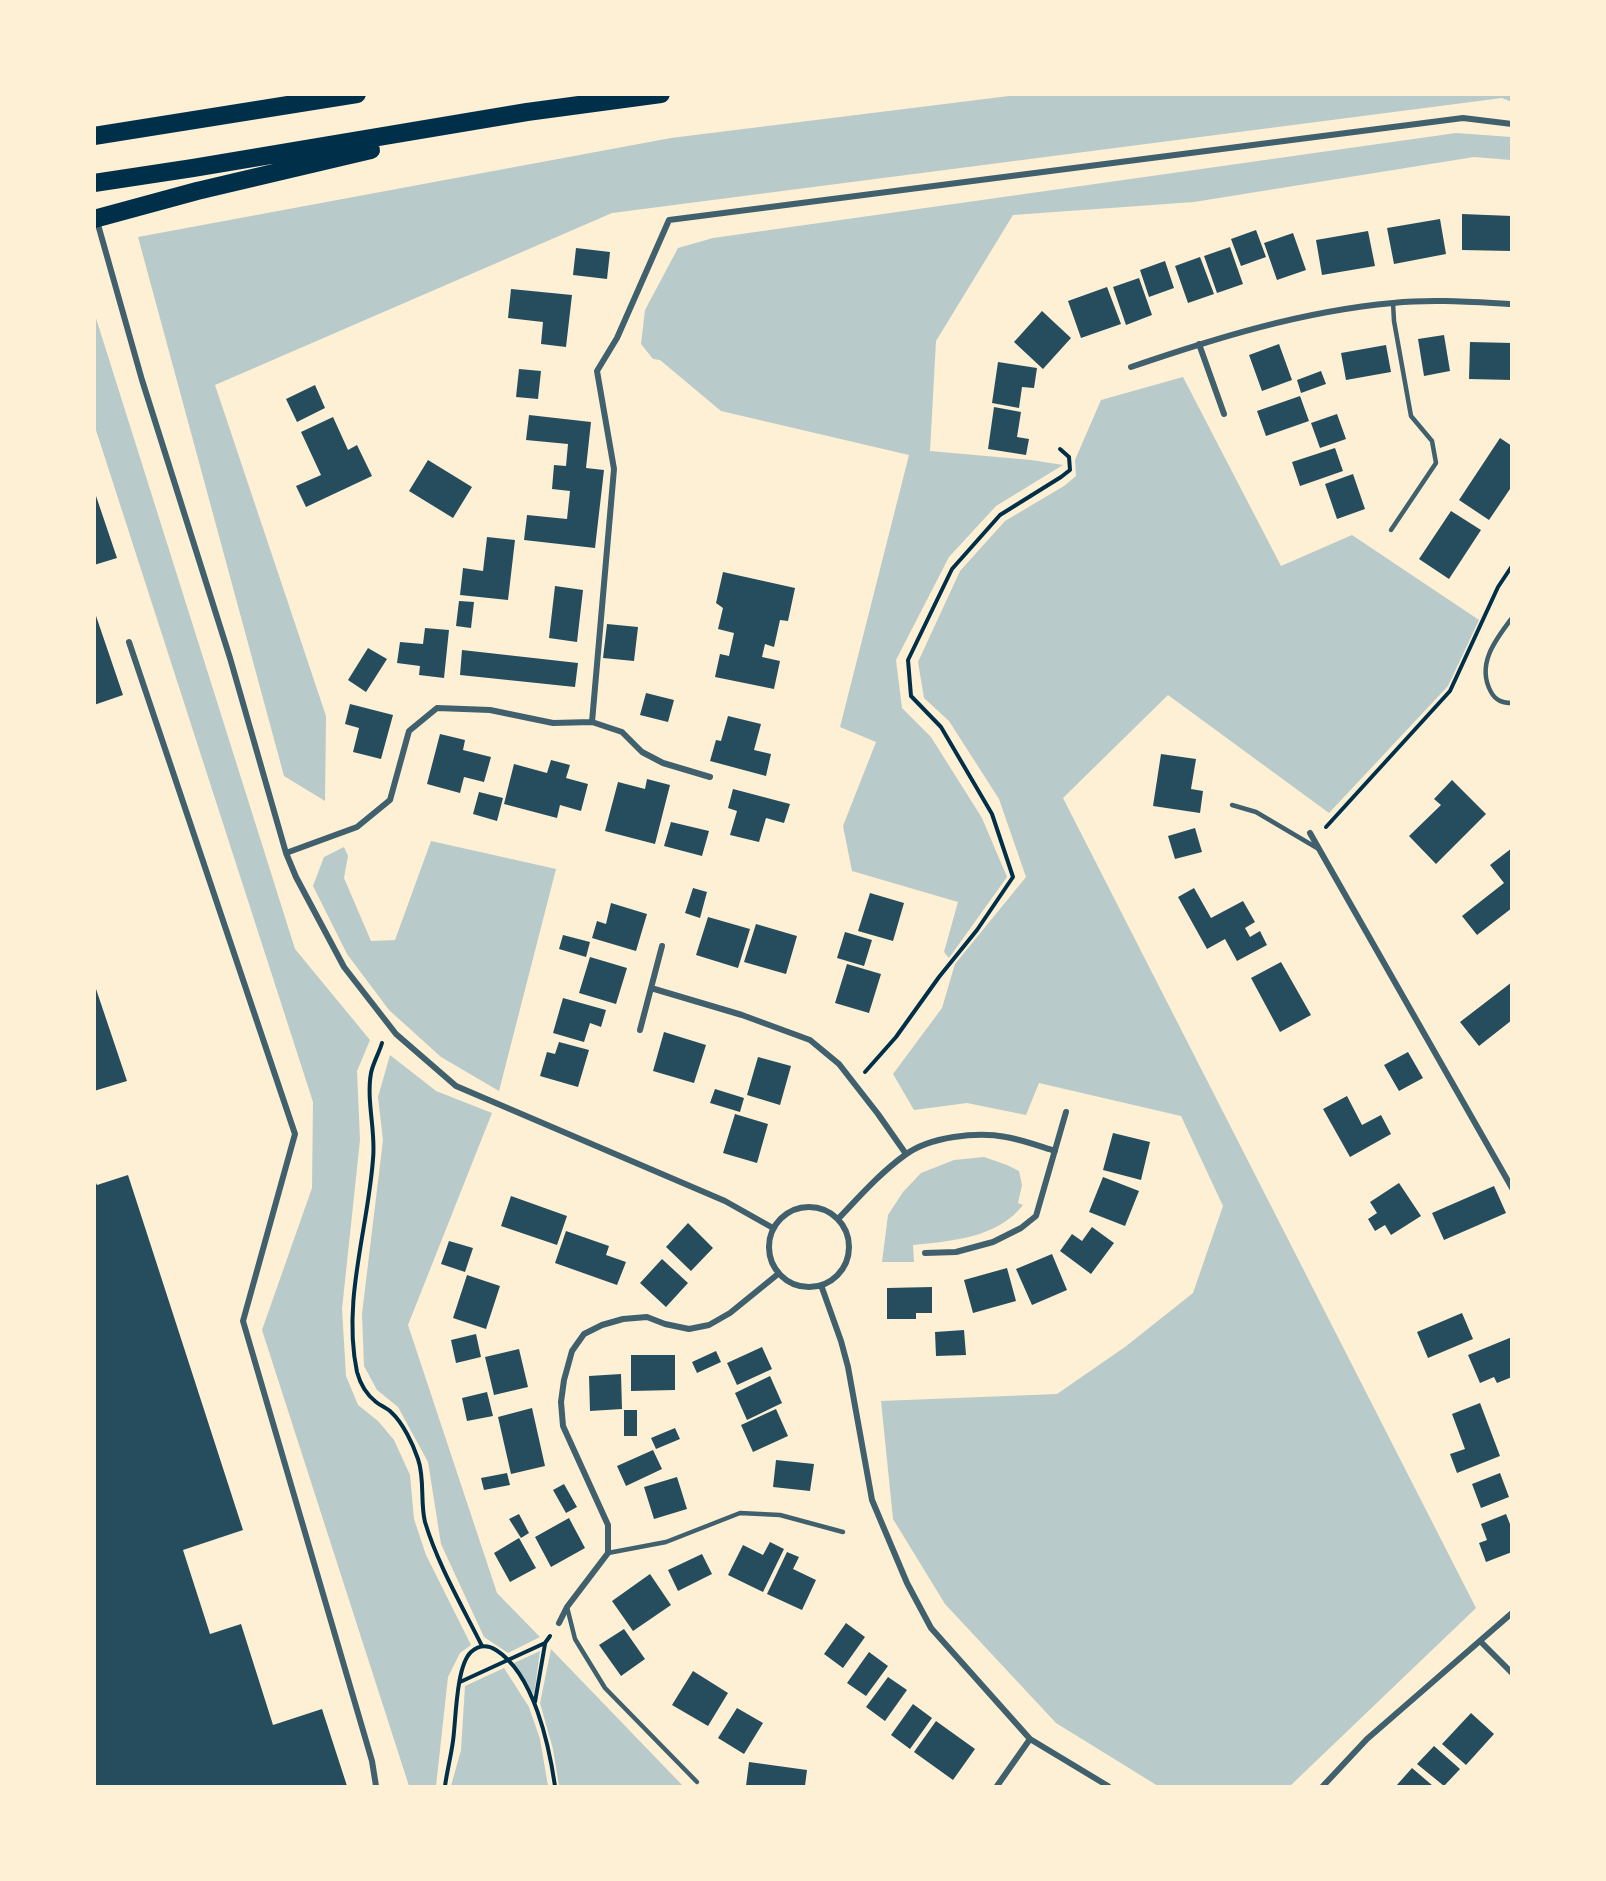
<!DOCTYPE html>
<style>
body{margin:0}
#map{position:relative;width:1606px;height:1881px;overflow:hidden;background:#fdf0d5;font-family:Bitter,serif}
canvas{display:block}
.frame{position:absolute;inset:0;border:96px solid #fdf0d5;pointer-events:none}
</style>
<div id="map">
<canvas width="1606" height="1881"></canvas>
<div class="frame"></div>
</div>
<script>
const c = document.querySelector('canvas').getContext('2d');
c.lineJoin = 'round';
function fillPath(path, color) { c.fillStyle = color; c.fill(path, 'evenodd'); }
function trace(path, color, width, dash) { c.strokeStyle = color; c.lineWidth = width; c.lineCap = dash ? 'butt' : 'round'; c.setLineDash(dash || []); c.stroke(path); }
fillPath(new Path2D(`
 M1017,95L1511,94L1512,102L1502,98L612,213L215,385L326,716L325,801L284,776L138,237L671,138Z
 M1456,133L1511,137V160L1474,157L1194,202L1013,215L936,341L930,451L1031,460L1063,465L996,506L949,557L896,660L902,708L931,737L982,818L1007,877L949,958L944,952L958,902L852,871L843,826L876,742L840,727L909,455L721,411L660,360L653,359L641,344L645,310L678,248L713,238Z
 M95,315L295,949L370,1040L357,1071L360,1140L342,1309L346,1376L358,1405L378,1421L394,1440L410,1475L414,1519L426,1555L471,1645L460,1653L448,1677L436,1786H409L262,1330L312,1188L313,1102L95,427Z
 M1183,377L1281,566L1352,535L1479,620L1448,686L1329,813L1168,695L1063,798L1476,1608L1290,1786H1158L1056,1723L945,1604L893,1519L881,1401L1057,1394L1125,1347L1193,1293L1223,1206L1181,1116L1039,1083L1026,1115L967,1103L914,1110L893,1074L942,1008L955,964L1026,877L999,799L949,721L924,698L918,662L960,571L1005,521L1064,486L1076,476L1075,460L1101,400Z
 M431,841L556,869L499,1091L441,1057L389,1010L347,954L313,886L324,857L344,847L348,856L344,878L371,941L395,940Z
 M390,1055L436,1091L492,1113L408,1325L497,1593L540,1637L508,1653L484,1637L441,1544L428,1462L398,1407L377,1390L364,1366L362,1314L383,1140L378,1097Z
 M984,1157L1007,1165L1019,1171L1022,1185L1018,1203L1023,1205C998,1238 951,1241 913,1245L914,1262H882L888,1215L903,1192L921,1173L954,1160Z
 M551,1649L683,1786H559L553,1749L540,1703Z
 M540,1651L534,1695L514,1663Z
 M504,1668L529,1707L540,1739L548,1786H451L461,1750L465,1686Z`), '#b9caca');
fillPath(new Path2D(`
 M1462,214L1512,216V251L1462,250Z
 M1440,219L1446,254L1394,264L1387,228Z
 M1256,230L1266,257L1241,266L1231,239Z
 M1368,231L1375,266L1322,275L1316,240Z
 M1293,233L1306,270L1277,280L1264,243Z
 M1230,247L1243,284L1217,293L1204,256Z
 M576,248L610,252L607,279L573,275Z
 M1200,257L1214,294L1188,303L1175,266Z
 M1165,261L1174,288L1149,297L1140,270Z
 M1139,278L1152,315L1126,325L1113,287Z
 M1107,287L1121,324L1081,338L1068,301Z
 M511,289L572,295L566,347L541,344L543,322L508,318Z
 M1042,311L1071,338L1043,369L1014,342Z
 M1444,335L1450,371L1424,376L1418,339Z
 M1470,342L1512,343V380L1469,379Z
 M1279,344L1292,380L1262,391L1249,355Z
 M1386,345L1391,372L1346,380L1341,353Z
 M998,362L1037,368L1034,388L1022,387L1019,408L992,403Z
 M519,369L541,371L538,399L516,397Z
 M1321,371L1326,384L1301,393L1297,380Z
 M315,385L325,408L297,422L286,399Z
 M1300,396L1309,421L1266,436L1257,411Z
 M994,407L1021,412L1017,437L1029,439L1026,455L988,449Z
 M1337,414L1346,439L1320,448L1311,423Z
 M529,415L591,422L586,468L604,470L595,548L524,540L527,515L567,519L570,491L552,489L554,465L566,466L568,444L526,440Z
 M333,417L348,450L357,445L372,476L306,507L296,486L321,475L301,432Z
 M1500,438L1512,446V486L1489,520L1459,500Z
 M1335,448L1343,471L1300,486L1292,462Z
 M428,460L472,487L453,518L409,491Z
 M1353,474L1365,509L1337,519L1325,484Z
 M94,490L117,558L94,565Z
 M1451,511L1481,530L1449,579L1419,559Z
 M487,537L515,540L508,600L460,595L463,568L483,571Z
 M723,572L795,588L788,621L780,620L774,647L765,644L762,657L780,661L774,689L715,677L720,654L729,656L734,633L718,629L723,608L716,603Z
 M555,586L583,590L577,642L549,638Z
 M459,601L474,602L471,628L456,626Z
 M94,610L123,695L94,705Z
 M607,624L638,627L634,661L603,658Z
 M425,628L449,630L444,678L419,675L420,666L397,663L400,642L423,644Z
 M368,648L387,659L366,692L348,680Z
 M462,650L578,663L575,687L460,675Z
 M646,693L674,700L668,722L640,715Z
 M350,704L393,715L381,759L353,752L359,728L345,724Z
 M728,716L761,724L754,750L771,754L766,776L710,761L716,740L721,741Z
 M440,734L465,740L463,750L491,757L484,782L464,777L460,793L427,784Z
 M1161,754L1196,759L1191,789L1203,791L1200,813L1153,806Z
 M551,760L570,765L566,778L588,784L581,811L560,805L557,818L504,804L514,764L547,773Z
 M647,779L670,785L655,844L605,831L618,782L645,789Z
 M1452,780L1486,814L1436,864L1409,836L1441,805L1434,799Z
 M733,789L790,804L784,823L766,818L759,842L730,835L737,811L728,808Z
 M479,792L503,798L497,821L473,814Z
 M671,822L709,831L702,856L664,846Z
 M1195,828L1202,852L1175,859L1168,836Z
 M1512,848V908L1477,935L1462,916L1504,883L1490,865Z
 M693,888L707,892L700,918L685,913Z
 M1194,888L1211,918L1243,901L1255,922L1245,928L1250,937L1260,931L1267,945L1237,961L1225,939L1207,949L1178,897Z
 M870,893L904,903L893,941L858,931Z
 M611,903L647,914L636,951L592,938L597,921L606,924Z
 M708,917L750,929L738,968L696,955Z
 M756,924L797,936L786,974L744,962Z
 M845,932L872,940L864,966L837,958Z
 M563,935L590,942L586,957L559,949Z
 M590,957L627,968L616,1004L579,993Z
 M1281,962L1311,1015L1280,1032L1251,978Z
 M847,964L881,974L869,1013L835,1003Z
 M1512,982V1020L1479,1046L1460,1022Z
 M94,983L127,1081L94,1091Z
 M563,998L606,1010L601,1027L590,1023L584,1042L553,1033Z
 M664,1032L706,1045L694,1083L653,1071Z
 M559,1042L589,1050L578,1087L540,1076L547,1052L555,1054Z
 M1408,1052L1423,1078L1399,1091L1384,1065Z
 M758,1057L791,1066L780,1105L747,1095Z
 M715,1089L744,1098L740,1112L710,1103Z
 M1347,1096L1362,1125L1381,1115L1391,1134L1350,1157L1323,1109Z
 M735,1114L768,1124L757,1163L723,1153Z
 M1113,1133L1150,1142L1141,1180L1103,1170Z
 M128,1175L243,1530L183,1550L210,1634L241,1624L273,1725L322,1709L347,1786H94V1179L97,1185Z
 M1103,1177L1139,1191L1125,1226L1089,1212Z
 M1399,1183L1421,1216L1391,1235L1385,1225L1375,1231L1368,1219L1377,1213L1370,1202Z
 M1494,1186L1506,1213L1444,1240L1432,1213Z
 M511,1196L567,1216L557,1245L501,1226Z
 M688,1223L713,1248L691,1271L666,1247Z
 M1092,1227L1114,1243L1091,1274L1060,1251L1072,1234L1082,1241Z
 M566,1231L609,1246L606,1255L626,1262L617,1285L555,1263Z
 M449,1241L473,1248L465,1272L441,1264Z
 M1052,1254L1067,1290L1032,1305L1016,1269Z
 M662,1259L688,1283L666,1307L640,1283Z
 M1007,1268L1016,1301L973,1313L964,1280Z
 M467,1275L500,1286L486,1329L453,1318Z
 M932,1287V1313H916V1319H887V1288Z
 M1462,1313L1473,1339L1428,1358L1417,1332Z
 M964,1330L966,1355L936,1356L935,1332Z
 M476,1334L481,1357L456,1363L451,1340Z
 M1512,1337V1377L1497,1383L1494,1377L1480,1383L1468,1355Z
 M762,1347L772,1369L737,1385L727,1363Z
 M519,1349L528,1387L494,1395L485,1357Z
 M716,1351L721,1362L697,1373L692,1362Z
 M631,1355H675V1390L631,1391Z
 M621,1374L622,1409L590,1411L589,1376Z
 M770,1376L782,1403L747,1420L735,1393Z
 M487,1392L493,1416L467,1421L462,1398Z
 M1480,1403L1500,1456L1457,1473L1450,1454L1465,1449L1452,1414Z
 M532,1408L545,1466L511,1474L498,1417Z
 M776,1409L788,1436L753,1452L741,1425Z
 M624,1410H637V1436H624Z
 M675,1428L680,1439L656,1449L651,1438Z
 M653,1450L662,1469L626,1486L617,1466Z
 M776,1460L814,1464L810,1491L773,1487Z
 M507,1473L510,1485L484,1490L481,1478Z
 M1500,1473L1509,1497L1481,1508L1472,1484Z
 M677,1477L687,1509L654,1519L644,1487Z
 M564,1484L577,1507L566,1513L553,1490Z
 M519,1514L529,1533L521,1538L509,1519Z
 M1506,1514L1512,1529V1552L1486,1562L1479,1543L1487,1540L1481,1524Z
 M569,1518L585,1548L551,1567L535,1537Z
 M519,1538L536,1568L510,1582L494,1553Z
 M770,1542L784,1549L763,1592L728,1575L743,1545L763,1555Z
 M787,1552L799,1557L793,1569L816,1580L802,1610L767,1594Z
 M702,1554L712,1574L678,1591L668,1570Z
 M650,1574L671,1605L633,1631L612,1601Z
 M846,1623L865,1637L843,1668L824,1654Z
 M624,1629L645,1659L621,1676L599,1645Z
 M869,1652L888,1666L866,1696L847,1683Z
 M693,1671L728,1693L708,1726L672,1705Z
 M888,1677L907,1690L885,1721L866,1707Z
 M913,1704L932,1718L910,1749L891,1735Z
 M737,1708L763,1723L744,1754L718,1738Z
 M1471,1713L1494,1734L1466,1765L1442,1744Z
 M936,1721L975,1749L953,1780L914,1752Z
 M1434,1746L1460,1769L1444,1786L1417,1764Z
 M749,1762L807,1770L805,1786H746Z
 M1412,1768L1433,1786H1396Z`), '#264d5e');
trace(new Path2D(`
 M1326,827L1450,691L1498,587L1512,566
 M382,1043C379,1053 373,1063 371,1073C366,1101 376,1131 373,1159C368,1229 342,1301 357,1372C360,1383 367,1395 376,1402C381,1406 387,1408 391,1412C403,1423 413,1444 418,1459C425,1479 420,1502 425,1522C438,1565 462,1606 482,1646
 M865,1072L896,1037L939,977L977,930L1013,877L992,814L941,727L911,696L908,660L952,569L1000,515L1061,477L1070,470L1069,457L1060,449
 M460,1682L545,1643L550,1636
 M535,1702L545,1644
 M445,1786C447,1771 451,1756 453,1741C456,1720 456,1666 471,1652C479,1645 488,1645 496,1650C534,1674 549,1745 555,1786`), '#003049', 4);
trace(new Path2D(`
 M1391,530L1436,463L1432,441L1411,416L1394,321L1393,303
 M1512,618C1495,640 1476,665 1491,692C1496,701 1503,703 1512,703
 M1232,805L1256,812L1317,848
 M608,1553L666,1542L740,1513L780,1515L843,1532
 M567,1607L575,1639L605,1688L697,1782`), '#3f606c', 4.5);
trace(new Path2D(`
 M97,221L142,380L230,658L286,853L296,877L344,967L396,1034L456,1086L725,1201L773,1228
 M1199,344L1224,414
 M1131,367C1216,338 1303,311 1393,303C1432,299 1472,302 1512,304
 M129,642L295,1134L243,1321L372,1761L376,1786
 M592,722L622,732L642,752L663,763L710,777
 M1310,833L1512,1188
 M286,853L357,827L390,800L409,731L437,708L490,710L553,723L592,722L614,469L597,371L617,338L669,220L1463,118L1512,124
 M651,988L742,1015L810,1040L839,1064L878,1114L906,1154
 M640,1030L662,946
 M769 1247a40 40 0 1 1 80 0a40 40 0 1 1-80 0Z
 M838,1219C859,1197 880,1173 905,1155C929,1137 977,1131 1006,1137C1023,1140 1039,1146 1055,1151
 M925,1253L956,1252L993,1242L1021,1228L1036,1216L1066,1112
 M821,1285L841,1341L848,1367L872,1500L907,1583L931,1628L1030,1739L1108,1786
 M559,1623L567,1607L608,1553V1525L563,1426L561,1402L564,1380L572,1351L584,1334L602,1325L623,1319L647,1317L665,1324L689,1329L709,1325L730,1313L778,1274
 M1480,1641L1512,1673
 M997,1786L1030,1739
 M1323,1786L1367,1739L1512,1613`), '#3f606c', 6);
trace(new Path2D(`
 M94,136L357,94
 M94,183L193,168L527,112L661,94
 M94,219L197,191L371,150`), '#003049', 18);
</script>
